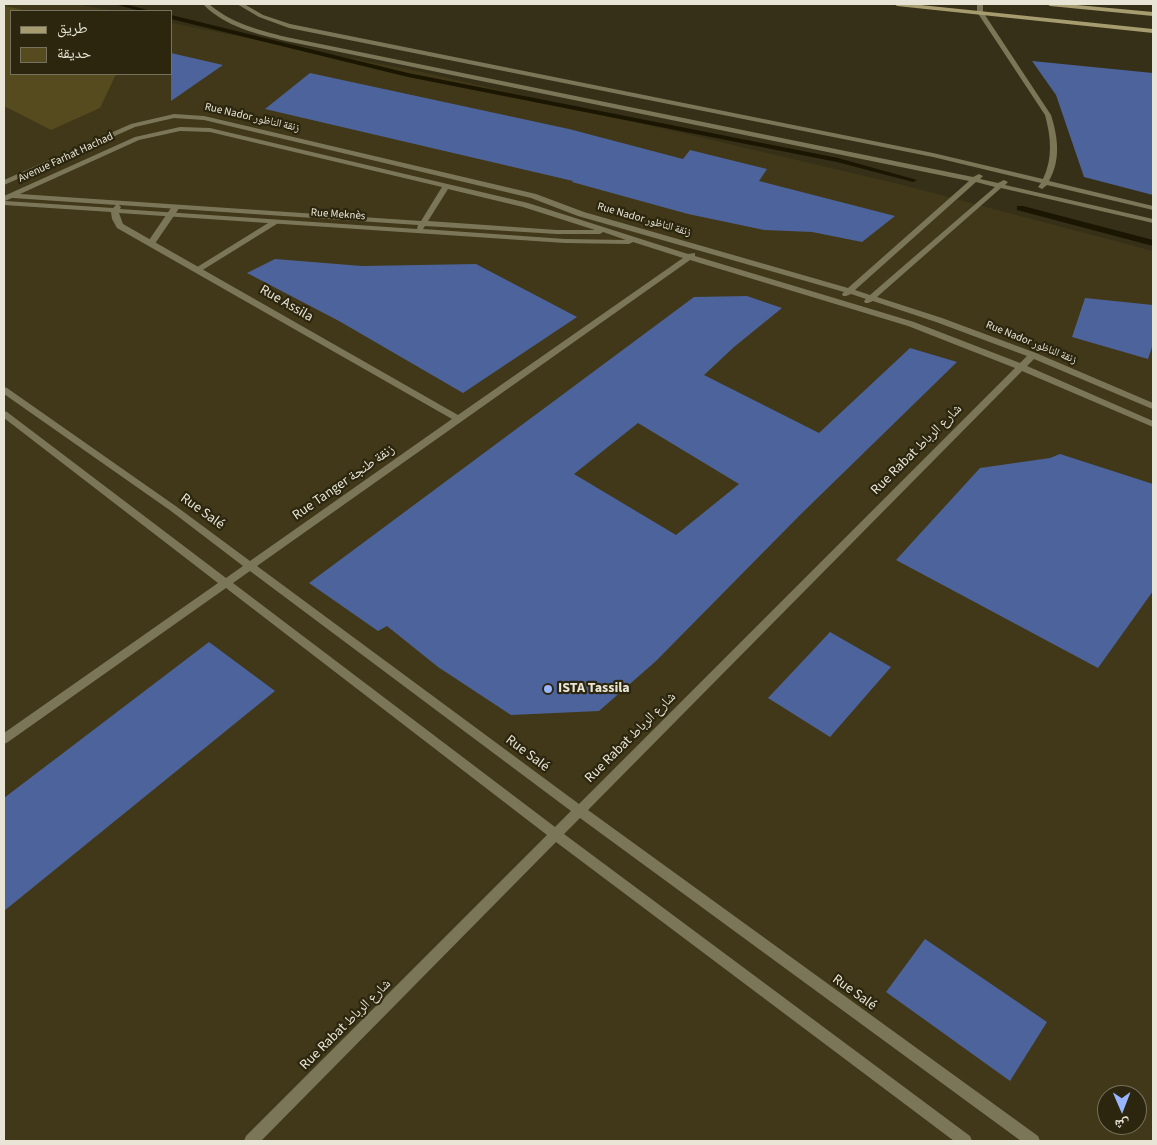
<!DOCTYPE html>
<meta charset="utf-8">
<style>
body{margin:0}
#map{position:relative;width:1157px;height:1145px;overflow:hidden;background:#363018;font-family:"Source Sans 3","Noto Naskh Arabic",sans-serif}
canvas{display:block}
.frame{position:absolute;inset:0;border:5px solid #e8e5d7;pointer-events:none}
.legend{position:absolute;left:10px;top:10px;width:162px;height:65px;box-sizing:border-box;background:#2c260e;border:1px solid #77725e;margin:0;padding:6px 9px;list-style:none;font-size:15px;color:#e8e5d7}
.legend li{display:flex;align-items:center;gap:10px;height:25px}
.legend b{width:25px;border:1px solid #77725e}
.north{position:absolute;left:1097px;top:1085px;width:50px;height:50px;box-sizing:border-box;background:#2c260e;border:1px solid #77725e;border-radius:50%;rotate:179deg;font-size:14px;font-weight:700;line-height:20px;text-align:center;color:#e8e5d7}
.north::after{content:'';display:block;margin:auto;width:18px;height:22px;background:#98b5fd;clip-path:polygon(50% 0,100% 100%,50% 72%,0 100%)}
</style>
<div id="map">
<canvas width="1157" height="1145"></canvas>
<div class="frame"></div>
<ul class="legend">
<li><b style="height:6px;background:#a79c6f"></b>طريق</li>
<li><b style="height:14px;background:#554b1f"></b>حديقة</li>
</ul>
<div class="north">ش</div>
</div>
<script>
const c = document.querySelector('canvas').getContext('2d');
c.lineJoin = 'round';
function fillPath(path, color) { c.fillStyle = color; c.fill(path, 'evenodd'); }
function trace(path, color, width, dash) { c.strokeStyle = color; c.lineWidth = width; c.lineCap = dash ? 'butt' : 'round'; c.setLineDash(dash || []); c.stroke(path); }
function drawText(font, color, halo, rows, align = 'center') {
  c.font = font + ' "Source Sans 3","Noto Naskh Arabic",sans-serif'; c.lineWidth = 4.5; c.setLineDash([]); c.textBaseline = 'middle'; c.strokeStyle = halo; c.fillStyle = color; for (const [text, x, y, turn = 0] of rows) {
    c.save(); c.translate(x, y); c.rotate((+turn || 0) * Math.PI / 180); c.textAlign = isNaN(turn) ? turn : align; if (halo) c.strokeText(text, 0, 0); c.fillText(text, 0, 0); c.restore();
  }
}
fillPath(new Path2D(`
 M4,4H76L114,11H11V74H171V23L427,73L899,184L1153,251V1141H4ZM1107,1095H1137V1125H1107Z`), '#403818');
fillPath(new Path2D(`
 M4,6L29,11H11V74H116L100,108L51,130L4,106Z`), '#554b1f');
fillPath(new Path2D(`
 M114,4H125L151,11H140Z
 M171,15L408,73L838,158L917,180L913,182L837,162L408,77L171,19Z
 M1017,206H1023L1153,240V246L1017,210Z`), '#1b1602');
fillPath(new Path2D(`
 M171,53L223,65L171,101Z
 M1032,61L1153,73V195L1084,177L1056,95Z
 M310,73L569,129L683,159L690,150L767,169L759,181L895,216L862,242L812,232L764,230L688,214L572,182L573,181L265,109Z
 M275,259L362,266L476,264L577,317L463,393L339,321L247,273Z
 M747,296L782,308L734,347L704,375L819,433L910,348L957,362L800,515L656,661L599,711L511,715L438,667L387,626L378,631L309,583L694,297ZM638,423L739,484L676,535L574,474Z
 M1085,298L1153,305V344L1148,359L1072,337Z
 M1060,454L1153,484V591L1098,668L896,560L980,468L1050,458Z
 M830,632L891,667L830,737L768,698Z
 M209,642L275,691L4,911V798Z
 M925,939L1047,1022L1010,1081L886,992Z`), '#4d639b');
fillPath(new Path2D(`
 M173,205H176L180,207L154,245H148L147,243Z
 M273,220H279L280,222L201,271H198L194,269Z`), '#7c7659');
fillPath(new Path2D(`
 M203,4H209C231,23 258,30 286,37L973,177L979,174L983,176L980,179L998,183L1004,180L1008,182L1005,185L1153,219V223L1001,188L877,297L942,318L1036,353L1153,403V409L1150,408L1034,359L1027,366L1153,421V427L1022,371L588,810L1038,1136L1040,1141H1021L580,818L564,834L970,1136L972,1141H954L556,842L261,1141H244L246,1136L547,835L226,588L8,742L4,744V733L218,583L4,418V411L7,412L226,578L243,566L171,511L4,394V387L7,388L177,507L250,561L452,419L117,228L112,219L111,212L4,205V196L135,137L180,127L210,128L528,203L688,254L695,253V256L914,322L1020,363L1027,356L936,322L873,301L868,303H865L864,301L866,299L851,294L846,296H843L842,294L844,292L578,216L531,198L204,120L174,118L135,127L4,185V180L131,124L174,114L204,116L536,194L584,212L848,288L969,181L286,41C257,34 225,27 203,4ZM180,131L210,132L442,187L421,221L20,194L139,140ZM976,182L995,187L870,295L855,290ZM448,189L523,207L595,230H557L428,221ZM12,198H13L116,205L113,208L5,201ZM119,205L418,225L417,229L120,209L121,207ZM119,213L565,243L629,244L633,242L683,258L458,415L123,224ZM425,226L557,234H600L603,232L626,240L565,239L423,229ZM690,260L908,326L1015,368L579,804L257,566ZM250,571L571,811L555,827L233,583Z
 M237,4H244L263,15L290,24L933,153L1043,179C1053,158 1051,137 1045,115L977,12V4H983V12L1051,115C1058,137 1061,160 1049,181L1153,206V210L1047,185L1042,189L1038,187L1041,183L933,157L289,28L259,17Z`), '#7c7659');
fillPath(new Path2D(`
 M894,4H911L1153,29V33L897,6Z
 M1047,4H1066L1153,12V16L1050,6Z`), '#a79c6f');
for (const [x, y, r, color] of [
 [548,689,5,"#98b5fd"]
]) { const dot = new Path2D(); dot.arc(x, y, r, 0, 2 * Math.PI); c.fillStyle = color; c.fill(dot); trace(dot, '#2c260e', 2); }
drawText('11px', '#e8e5d7', '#2c260e', [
 ["Rue Nador زنقة الناظور",252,118,13],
 ["Avenue Farhat Hachad",66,158,-25],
 ["Rue Meknès",338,215,4],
 ["Rue Nador زنقة الناظور",644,220,16],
 ["Rue Nador زنقة الناظور",1031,343,22]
]);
drawText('14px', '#e8e5d7', '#2c260e', [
 ["Rue Assila",286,304,30],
 ["Rue Rabat شارع الرباط",917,450,-45],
 ["Rue Tanger زنقة طنجة",344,483,-35],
 ["Rue Salé",202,512,36],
 ["Rue Rabat شارع الرباط",631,738,-45],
 ["Rue Salé",527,754,37],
 ["Rue Salé",854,993,36],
 ["Rue Rabat شارع الرباط",346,1025,-45]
]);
drawText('bold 14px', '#e8e5d7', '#2c260e', [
 ["ISTA Tassila",558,689]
], 'left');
</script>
